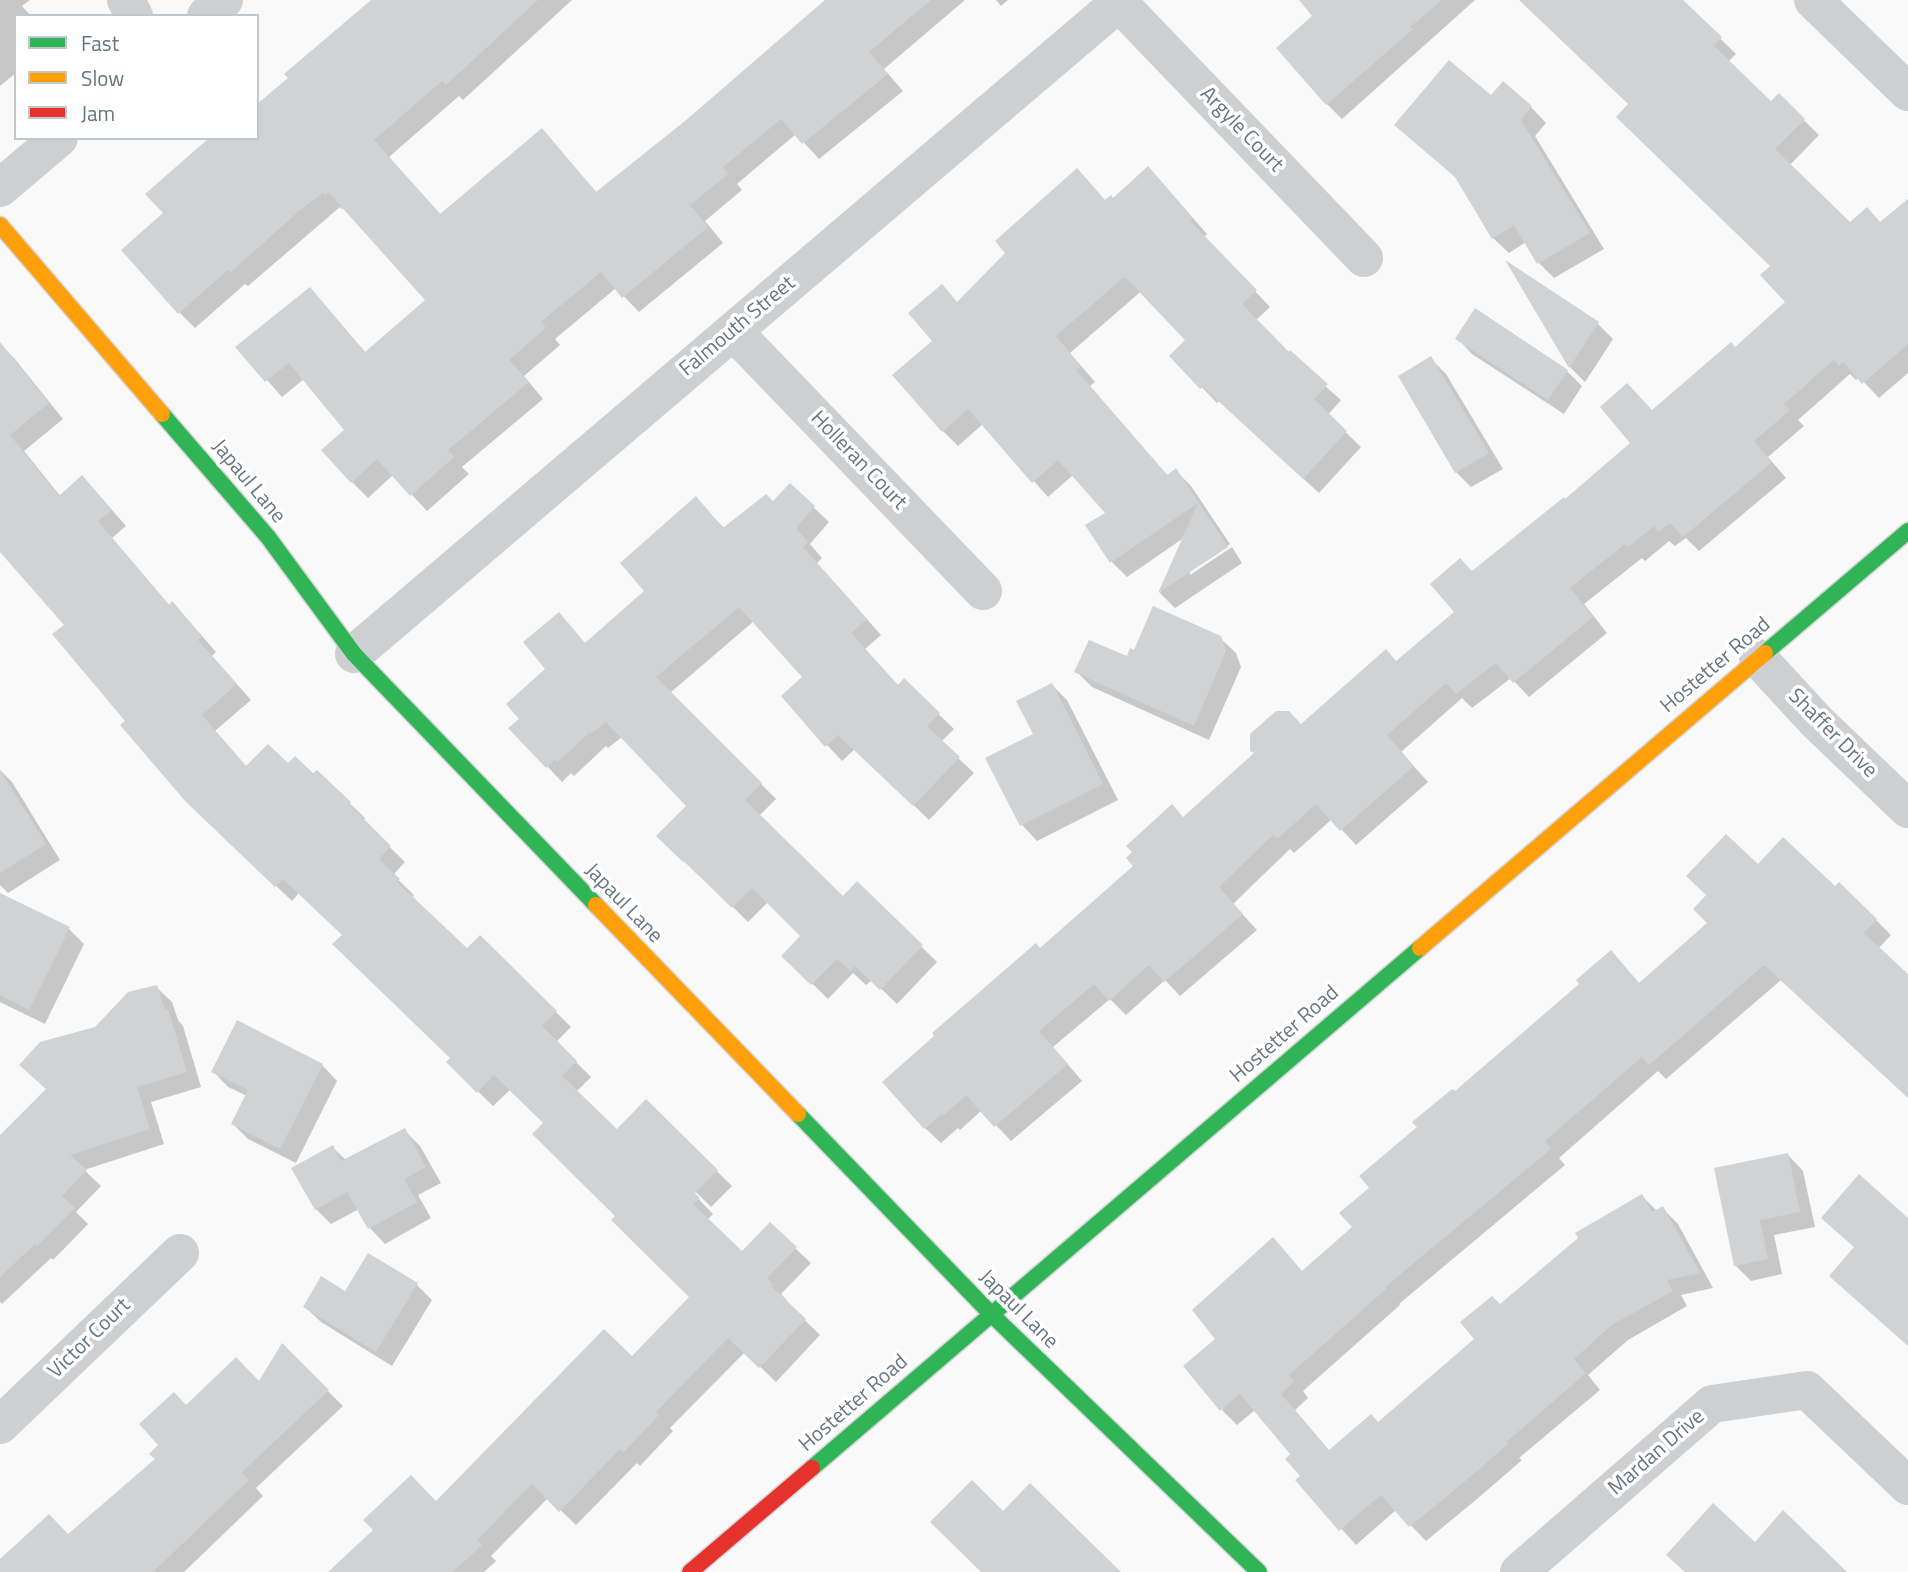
<!DOCTYPE html>
<style>
body{margin:0}
#map{position:relative;width:1908px;height:1572px;overflow:hidden;background:#f9f9f9;font-family:"Titillium Web",sans-serif}
canvas{display:block}
.legend{position:absolute;left:14px;top:14px;width:245px;height:126px;box-sizing:border-box;background:#fff;border:2px solid #c1c8cd;margin:0;padding:9px 12px;list-style:none;font-size:21px;color:#657683}
.legend li{display:flex;align-items:center;gap:14px;height:35px}
.legend b{width:35px;border:2px solid #c1c8cd}
</style>
<div id="map">
<canvas width="1908" height="1572"></canvas>
<ul class="legend">
<li><b style="height:9px;background:#30b455"></b>Fast</li>
<li><b style="height:9px;background:#ff9f0a"></b>Slow</li>
<li><b style="height:9px;background:#e5322d"></b>Jam</li>
</ul>
</div>
<script>
const c = document.querySelector('canvas').getContext('2d');
c.lineJoin = 'round';
function fillPath(path, color) { c.fillStyle = color; c.fill(path, 'evenodd'); }
function trace(path, color, width, dash) { c.strokeStyle = color; c.lineWidth = width; c.lineCap = dash ? 'butt' : 'round'; c.setLineDash(dash || []); c.stroke(path); }
function drawText(font, color, halo, rows, align = 'center') {
  c.font = font + ' "Titillium Web",sans-serif'; c.lineWidth = 7; c.setLineDash([]); c.textBaseline = 'middle'; c.strokeStyle = halo; c.fillStyle = color; for (const [text, x, y, turn = 0] of rows) {
    c.save(); c.translate(x, y); c.rotate((+turn || 0) * Math.PI / 180); c.textAlign = isNaN(turn) ? turn : align; if (halo) c.strokeText(text, 0, 0); c.fillText(text, 0, 0); c.restore();
  }
}
fillPath(new Path2D(`
 M0,0H30L22,6L31,16H16V73L0,86Z
 M373,0H572L463,100L459,96L389,157L441,215L542,130L597,193L686,123L829,0H965L884,69L903,91L819,159L796,134L737,184L742,190L705,221L723,243L639,312L616,288L555,339L560,345L524,376L543,399L462,467L469,474L427,511L393,475L368,498L352,482L346,430L304,379L282,397L238,347L310,289L366,353L428,300L344,208L342,209L340,207L248,286L245,284L195,328L179,312L257,138L290,79Z
 M996,0H1008L1001,6Z
 M1305,0H1475L1342,119L1327,104L1315,17Z
 M1550,0H1681L1736,54L1728,62L1771,103L1779,96L1819,135L1790,165L1850,224H1881L1908,201V373L1879,398L1859,377L1856,380L1850,374L1798,420L1804,426L1768,457L1786,478L1699,551L1686,538L1675,546L1669,541L1645,561L1642,558L1584,604L1607,633L1529,697L1511,678L1472,708L1462,698L1401,752L1428,782L1356,845L1332,819L1294,853L1290,849L1233,904L1257,930L1180,996L1165,980L1126,1015L1110,999L1053,1047L1082,1081L1011,1141L982,1110L960,1130L958,1128L941,1143L925,1128L1040,950L1136,866L1184,819L1302,726L1397,663L1457,612L1472,573L1565,501L1633,443L1653,412L1735,349L1787,303L1772,266L1630,105Z
 M1491,97L1531,107L1546,123L1535,136L1604,249L1554,278L1539,263L1526,242L1509,253L1493,238L1460,181Z
 M1163,184L1207,234L1204,237L1270,307L1256,320L1289,354L1341,400L1328,415L1361,447L1319,493L1219,401L1217,403L1172,356L1188,340L1141,291L1138,294L1070,353L1095,382L1090,386L1168,476L1176,471L1191,486L1230,544L1190,570V575L1232,547L1242,563L1175,608L1160,593L1185,537L1127,577L1112,562L1087,526L1107,513L1073,475L1048,497L983,424L958,446L943,431L935,341L958,303L1106,202Z
 M1510,266L1598,324L1613,339L1585,382L1570,367Z
 M1457,338L1567,371L1582,386L1564,414L1472,354Z
 M0,344L14,358L63,419L24,451L61,497L97,493L126,526L112,538L170,606L173,603L216,652L212,656L251,700L215,731L247,767L288,766L313,775L317,772L365,818L363,821L405,862L393,875L414,895L412,898L467,950L480,937L571,1027L556,1042L591,1077L576,1092L617,1132L646,1102L732,1186L711,1207L690,1186L688,1188L713,1214L707,1220L742,1254L795,1248L811,1263L781,1294L787,1301L786,1302L820,1335L776,1382L745,1352L670,1428L673,1431L640,1466L637,1463L576,1525L548,1498L491,1556L496,1561L484,1572H330L436,1503L632,1359L691,1297L617,1216L545,1123L511,1089L493,1106L448,1062L452,1058L344,936L299,893L292,901L204,817L127,721L66,625L0,549Z
 M1430,358L1446,374L1503,469L1471,487L1456,472Z
 M790,485L829,522L810,544L822,558L817,563L881,635L865,649L899,687L904,681L954,729L941,742L974,773L929,820L855,749L842,761L827,745L804,678L754,621L670,693L776,799L759,816L843,899L857,884L937,962L897,1004L872,980L866,985L853,973L828,999L784,956L803,936L768,902L748,922L701,875L699,876L659,836L688,806L622,737L608,748L606,746L574,776L571,773L562,782L511,728L586,644L646,591L696,499L725,529L773,503Z
 M1220,638L1236,653L1241,667L1209,740L1092,687L1077,672Z
 M1052,685L1067,700L1118,800L1037,841L1022,825L988,759L1036,735Z
 M0,770L12,782L60,860L8,893L0,885Z
 M1758,866L1835,889L1876,920L1891,935L1878,949L1908,976V1097L1781,980L1666,1079L1658,1071L1559,1158L1565,1165L1399,1304L1400,1305L1303,1391L1308,1398L1295,1410L1330,1452L1378,1424L1477,1339L1500,1306L1642,1196L1657,1211L1662,1208L1678,1224L1713,1288L1681,1295L1687,1306L1628,1340L1588,1375L1600,1390L1519,1458L1522,1460L1477,1499L1426,1541L1396,1510L1356,1545L1298,1480L1302,1477L1292,1454L1255,1410L1237,1425L1222,1410L1303,1273L1355,1228L1372,1188L1419,1127L1455,1093L1582,984L1611,952L1640,984L1710,923Z
 M0,895L69,929L84,944L45,1024L0,1002Z
 M156,987L172,1002L178,1020L183,1026L201,1087L151,1102L164,1144L84,1170L101,1186L76,1212L88,1224L53,1260L51,1258L2,1304L0,1302V1137L47,1089L96,1028Z
 M322,1065L337,1081L296,1163L248,1139L233,1124L247,1096L228,1087L213,1071Z
 M405,1131L420,1146L441,1183L418,1195L431,1218L385,1244L370,1228L359,1209L331,1224L316,1209L332,1147L346,1160Z
 M1788,1155L1803,1171L1815,1227L1774,1235L1782,1274L1751,1281L1735,1265Z
 M417,1285L432,1300L392,1366L321,1322L305,1307Z
 M282,1346L343,1406L256,1488L263,1496L184,1572H0V1560L69,1536L157,1459L161,1445L186,1407L259,1383Z`), '#0003');
fillPath(new Path2D(`
 M371,0H538L446,85L442,81L374,140L440,214L542,128L596,192L685,121L825,0H931L869,52L888,74L802,144L781,119L723,167L728,174L690,205L708,227L622,298L601,272L541,322L546,328L509,360L529,382L448,450L454,457L410,496L377,459L351,483L321,450L344,430L289,363L265,382L235,347L310,287L365,352L425,300L328,192L325,195L323,193L299,211L231,272L228,270L178,314L121,250L163,213L145,194L209,138H257V104L288,78L284,74Z
 M1299,0H1442L1410,27L1413,29L1326,105L1276,48L1312,16Z
 M1519,0H1683L1722,37L1714,46L1771,101L1779,93L1805,119L1775,149L1850,222L1867,207L1880,222L1908,199V344L1862,384L1843,362L1839,366L1834,360L1784,404L1790,410L1754,441L1772,462L1683,537L1670,523L1658,532L1654,526L1628,547L1625,544L1570,588L1593,617L1513,683L1496,663L1456,694L1446,683L1387,735L1414,766L1340,831L1316,804L1277,839L1273,835L1219,887L1243,914L1164,982L1149,965L1109,1001L1094,984L1039,1031L1068,1064L994,1127L966,1095L943,1116L942,1114L924,1129L882,1082L934,1036L932,1033L1036,943L1040,948L1133,866L1126,858L1132,852L1126,846L1172,804L1183,817L1254,753L1250,751V734L1276,711H1289L1301,724L1386,649L1396,661L1454,612L1430,584L1460,558L1472,571L1564,497L1565,499L1630,443L1600,407L1627,383L1652,410L1731,342L1735,347L1785,302L1760,275L1770,266L1616,117L1628,104Z
 M1449,60L1491,95L1503,81L1532,106L1521,120L1590,233L1537,264L1514,225L1492,239L1455,177L1394,125Z
 M1148,166L1193,218L1190,221L1257,290L1242,304L1289,352L1290,350L1328,384L1314,399L1347,431L1303,479L1203,387L1200,389L1169,356L1185,340L1125,277L1122,279L1056,336L1081,366L1076,370L1167,475L1176,468L1228,547L1158,593L1198,503L1110,563L1085,525L1105,513L1058,460L1032,483L968,409L942,432L892,375L932,341L908,313L942,284L957,302L1005,253L995,241L1077,168L1105,200L1111,195L1113,198Z
 M1505,260L1599,322L1569,368Z
 M1475,308L1568,370L1548,400L1455,339Z
 M0,342L49,403L10,435L59,496L82,475L112,510L98,521L169,605L172,601L202,636L198,640L237,684L202,715L246,766L268,744L288,763L295,756L313,773L317,770L351,802L349,804L391,846L379,859L400,879L397,882L467,948L480,935L557,1011L542,1026L577,1061L562,1076L617,1129L646,1099L718,1170L695,1193L700,1198L693,1204L742,1251L770,1222L797,1247L767,1278L773,1284L771,1286L806,1319L759,1368L728,1338L656,1412L659,1415L624,1452L620,1449L559,1512L532,1484L477,1540L482,1545L453,1572H328L373,1530L363,1520L411,1475L436,1501L604,1329L632,1356L689,1297L611,1220L615,1216L532,1134L543,1123L494,1075L477,1093L446,1062L450,1058L332,944L342,935L283,879L275,887L186,802L120,725L125,721L52,634L64,625L0,552Z
 M1431,356L1489,453L1455,473L1398,376Z
 M790,483L815,506L796,528L808,542L803,547L867,619L851,633L898,685L904,678L940,713L927,726L960,757L913,806L838,735L825,747L781,696L802,677L739,607L656,677L762,783L745,800L843,896L857,881L923,945L880,990L855,966L850,971L837,959L811,985L781,956L800,936L752,888L732,908L684,861L683,862L656,836L686,806L606,722L591,734L590,732L558,762L555,759L546,768L508,728L519,719L506,704L545,669L523,642L559,612L585,643L644,591L620,563L696,496L723,528L766,494L773,501Z
 M1153,606L1221,636L1226,651L1194,726L1074,672L1089,640L1127,656L1130,648L1134,650Z
 M1052,683L1103,784L1020,826L985,758L1033,734L1016,701Z
 M0,770L46,844L0,873Z
 M1726,834L1758,864L1783,837L1835,886L1839,882L1877,919L1864,933L1908,974V1098L1764,965L1649,1065L1642,1057L1545,1141L1551,1149L1385,1287L1386,1289L1289,1375L1294,1382L1281,1394L1329,1450L1371,1414L1378,1422L1474,1339L1460,1322L1492,1296L1500,1304L1578,1238L1575,1233L1642,1194L1652,1212L1663,1206L1700,1273L1667,1280L1673,1291L1612,1325L1574,1359L1586,1373L1506,1442L1508,1444L1462,1484L1409,1527L1381,1495L1339,1531L1295,1480L1300,1476L1285,1459L1290,1454L1240,1394L1220,1411L1183,1366L1215,1339L1192,1310L1273,1237L1302,1271L1352,1227L1339,1213L1369,1188L1359,1176L1417,1127L1412,1122L1452,1089L1455,1091L1579,984L1576,980L1611,950L1639,983L1707,923L1693,909L1706,895L1686,876Z
 M0,893L70,927L29,1010L0,995Z
 M157,985L165,1010L168,1009L187,1072L137,1087L150,1129L70,1155L87,1170L62,1196L75,1208L37,1246L35,1244L0,1277V1135L46,1089L19,1065L40,1042L95,1027L128,992Z
 M237,1020L323,1064L280,1149L231,1124L248,1090L211,1072Z
 M405,1128L426,1167L404,1179L417,1202L368,1229L347,1192L315,1210L291,1168L333,1145L341,1161Z
 M1788,1153L1800,1212L1760,1220L1768,1259L1734,1266L1714,1168Z
 M1859,1174L1908,1218V1346L1829,1276L1854,1247L1821,1218Z
 M368,1253L418,1283L376,1352L303,1307L321,1276L345,1291Z
 M282,1343L329,1390L242,1472L249,1480L153,1572H0V1559L49,1514L68,1534L155,1459L149,1454L158,1445L139,1424L174,1392L186,1405L236,1357L259,1381Z
 M972,1480L1003,1511L1030,1483L1121,1572H981L930,1522Z
 M1713,1503L1755,1542L1783,1510L1847,1572H1685L1666,1555Z`), '#d0d2d3');
const fast = new Path2D(`
 M162,414L268,537L354,654L596,905
 M1765,653L1908,531
 M798,1114L991,1314L1259,1572
 M812,1468L1420,948`);
const slow = new Path2D(`
 M0,225L162,414
 M596,905L798,1114
 M1420,948L1765,653`);
const jam = new Path2D(`
 M690,1572L812,1468`);
trace(fast, '#d5d6d7', 19);
trace(slow, '#d5d6d7', 19);
trace(jam, '#d5d6d7', 19);
trace(new Path2D(`
 M126,0L134,16
 M1813,0L1908,92
 M1119,3L1364,258
 M206,16L224,0
 M0,188L59,138
 M733,331L983,591
 M354,654L1122,0
 M1758,658L1817,722L1908,809
 M0,1425L180,1253
 M1519,1572L1712,1404L1807,1390L1908,1486`), '#cecfd0', 38);
trace(fast, '#30b455', 16);
trace(slow, '#ff9f0a', 16);
trace(jam, '#e5322d', 16);
drawText('21px', '#657683', '#fff', [
 ["Argyle Court",1241,130,46],
 ["Falmouth Street",738,327,-40],
 ["Holleran Court",858,461,46],
 ["Japaul Lane",248,482,50],
 ["Hostetter Road",1716,666,-40],
 ["Shaffer Drive",1832,734,45],
 ["Japaul Lane",623,904,46],
 ["Hostetter Road",1285,1035,-41],
 ["Japaul Lane",1018,1310,45],
 ["Victor Court",90,1339,-44],
 ["Hostetter Road",854,1404,-41],
 ["Mardan Drive",1657,1453,-41]
]);
</script>
